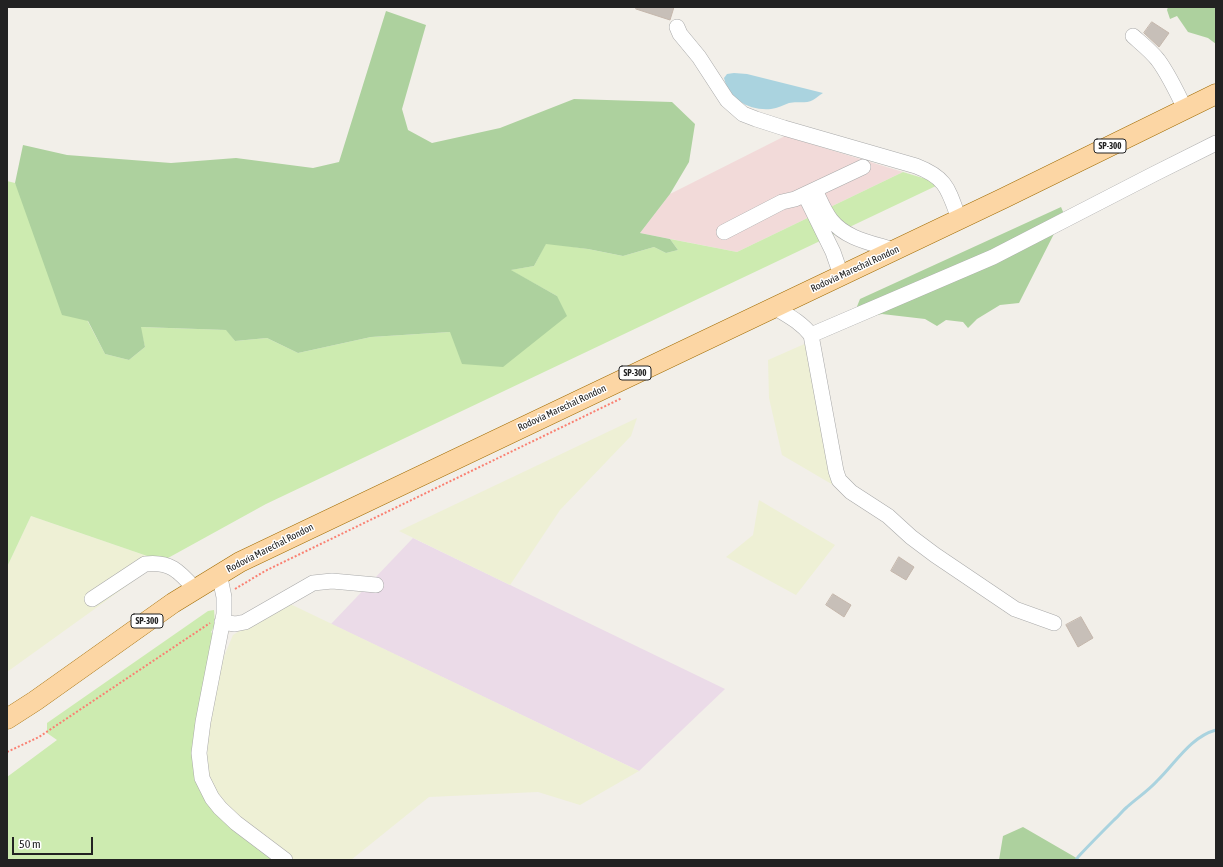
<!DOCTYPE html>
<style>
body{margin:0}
#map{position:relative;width:1223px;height:867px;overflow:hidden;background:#f2efe9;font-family:"Asap Condensed",sans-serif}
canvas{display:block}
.frame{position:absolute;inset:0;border:8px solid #222;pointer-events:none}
.scale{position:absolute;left:12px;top:837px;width:81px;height:18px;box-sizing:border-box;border:2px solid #222;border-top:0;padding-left:5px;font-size:12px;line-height:14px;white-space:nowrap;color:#222;-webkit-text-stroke:3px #fff;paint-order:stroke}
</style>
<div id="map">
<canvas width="1223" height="867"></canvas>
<div class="frame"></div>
<div class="scale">50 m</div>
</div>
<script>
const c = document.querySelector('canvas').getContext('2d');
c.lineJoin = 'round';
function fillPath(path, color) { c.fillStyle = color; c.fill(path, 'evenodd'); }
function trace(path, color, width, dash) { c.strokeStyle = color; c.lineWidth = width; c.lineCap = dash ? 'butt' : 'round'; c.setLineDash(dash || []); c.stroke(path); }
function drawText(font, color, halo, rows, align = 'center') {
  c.font = font + ' "Asap Condensed",sans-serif'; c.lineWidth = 3; c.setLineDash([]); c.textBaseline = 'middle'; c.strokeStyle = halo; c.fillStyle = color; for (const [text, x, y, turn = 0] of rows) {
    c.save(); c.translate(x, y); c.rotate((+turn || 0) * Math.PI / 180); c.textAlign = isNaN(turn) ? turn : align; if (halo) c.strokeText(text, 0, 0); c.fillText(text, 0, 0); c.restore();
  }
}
fillPath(new Path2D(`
 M785,136L903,172L737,252L640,233L670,194Z`), '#f2dad9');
fillPath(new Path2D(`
 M413,538L725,689L639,771L331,624Z`), '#ebdbe8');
fillPath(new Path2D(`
 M809,342L840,489L782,455L769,398L768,360Z
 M637,418L631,436L560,510L510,585L399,531Z
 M759,500L835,545L796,595L726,557L753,535Z
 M31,516L153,558V567L7,672V567Z
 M286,602L639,771L580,805L538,792L429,797L351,860H294L239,821L226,807L209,778L207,759L209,725L222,661L233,635Z`), '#eef0d5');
fillPath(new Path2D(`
 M903,172L936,182L938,185L266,504L168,558H153L31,516L7,567V181L15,183L105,354L129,360L145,347L140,327L227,330L235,341L267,338L298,353L371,337L450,332L557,296L510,270L534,266L546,243L588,249L623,256L654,247L666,253L678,250L670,239L737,252Z
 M214,610L215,625L211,632L213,634L193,752L195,777L199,789L206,800L274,860H7V777L57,740L47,733V723L208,611Z`), '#cdebb0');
fillPath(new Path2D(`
 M1168,7H1216V44L1208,38L1188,32L1177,16L1170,19L1167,10Z
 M386,11L426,25L402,109L408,130L432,143L500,128L574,99L672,102L695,124L689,162L670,194L640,233L670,239L678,250L666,253L654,247L623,256L588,249L546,244L534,266L511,270L557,296L567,316L503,367L462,364L450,332L371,337L298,353L267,338L235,341L226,330L141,327L145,347L129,360L105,354L88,321L62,315L15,183L23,145L67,155L171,163L236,158L313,168L339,162Z
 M1061,207L1064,214L1019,303L1000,305L977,319L968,328L963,322L946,320L937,326L925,319L882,314L868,317L856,309L860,299Z
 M1023,827L1080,860H999L1003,836Z`), '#add19e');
fillPath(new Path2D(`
 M734,73L747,74L823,93C819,95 817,98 813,100C806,104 796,101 789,103C783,105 778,108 771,109C750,111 729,100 724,78L727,74Z`), '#aad3df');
trace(new Path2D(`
 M1076,860L1078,857C1090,844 1102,832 1114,820C1119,816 1122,811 1127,807C1137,798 1148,791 1157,781C1175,764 1190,737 1216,730`), '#aad3df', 3);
const building = new Path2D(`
 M637,7H674L670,20L636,9Z
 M1152,22L1169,33L1159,47L1144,33Z
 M899,557L914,567L906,580L891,571Z
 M833,594L851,605L844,617L826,605Z
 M1081,617L1093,638L1078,647L1066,625Z`);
fillPath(building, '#c7bfb8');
trace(building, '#c4b6ab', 1);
const minor = new Path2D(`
 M677,27L680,34L699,57L727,100L743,114L756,119L784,128L916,166C947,178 948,189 959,219
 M1133,36C1142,44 1151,51 1158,60C1169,75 1177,92 1185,109
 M815,190C820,200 824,211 831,220C846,239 872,243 894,250
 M805,195L833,252L841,275
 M724,232L782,202L795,199L863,167
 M774,307C787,315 801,322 811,335L993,257L1154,174L1216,143
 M811,335L836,471L839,480L851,492L888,516L911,537L935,555L1015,609L1054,623
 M219,573L224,597V614L203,722L199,753L202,778L212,798L220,808L236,823L285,860
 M92,599L145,564C170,561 179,571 195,589
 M222,622L235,624L245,622L313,583L332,581L376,585`);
const major = new Path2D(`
 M7,719L35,701L173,603L240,562L1004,198L1216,94`);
trace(minor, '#a9a9a9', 16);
trace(major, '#a06b00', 21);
trace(new Path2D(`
 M235,589L265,571L622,398
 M7,752L39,737L210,623`), '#fa8072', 2, [2, 2]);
trace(minor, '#fff', 15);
trace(major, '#fcd6a4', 20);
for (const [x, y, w] of [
 [1110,146,32],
 [635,373,32],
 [147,621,32]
]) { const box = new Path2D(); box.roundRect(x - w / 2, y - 7, w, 14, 3); c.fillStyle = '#fff'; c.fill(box); trace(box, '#222', 1); }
drawText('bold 9px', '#222', null, [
 ["SP-300",1110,146],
 ["SP-300",635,373],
 ["SP-300",147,621]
]);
drawText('10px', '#222', '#fff', [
 ["Rodovia Marechal Rondon",855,269,-25],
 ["Rodovia Marechal Rondon",562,408,-25],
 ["Rodovia Marechal Rondon",270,548,-27]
]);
</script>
